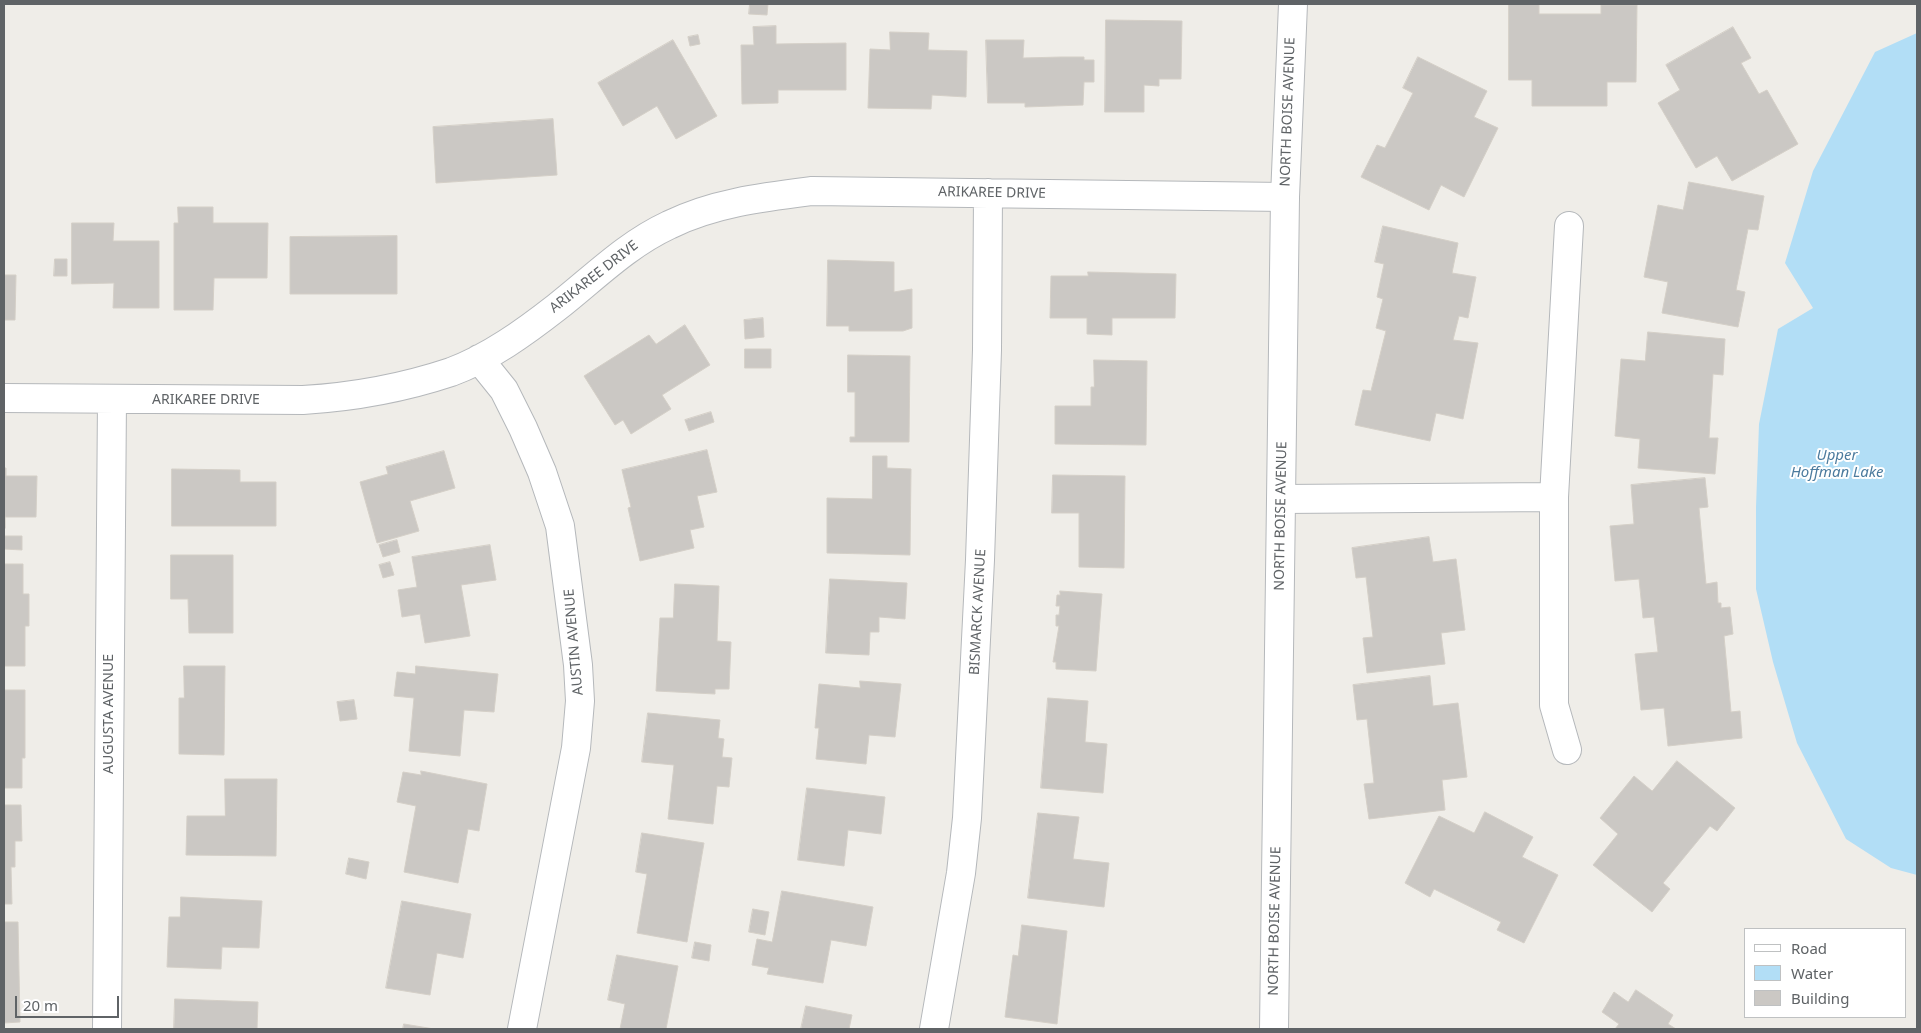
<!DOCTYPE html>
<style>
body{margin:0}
#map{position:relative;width:1921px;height:1033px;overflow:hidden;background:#efede8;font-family:"Noto Sans",sans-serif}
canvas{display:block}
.frame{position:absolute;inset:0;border:5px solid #5f6366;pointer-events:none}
.legend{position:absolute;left:1744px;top:928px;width:162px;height:90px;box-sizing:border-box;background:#fff;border:1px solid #bfc1c2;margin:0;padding:6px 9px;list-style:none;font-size:15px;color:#5f6366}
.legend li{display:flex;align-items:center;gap:10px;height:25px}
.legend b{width:25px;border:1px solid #bfc1c2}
.scale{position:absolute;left:15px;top:996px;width:104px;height:22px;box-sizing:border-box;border:2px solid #5f6366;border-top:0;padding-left:6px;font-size:15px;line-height:18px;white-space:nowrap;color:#5f6366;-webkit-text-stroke:4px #fff;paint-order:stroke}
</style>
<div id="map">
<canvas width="1921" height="1033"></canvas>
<div class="frame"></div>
<ul class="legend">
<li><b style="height:6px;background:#fff"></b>Road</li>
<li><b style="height:14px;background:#b2def6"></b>Water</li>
<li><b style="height:14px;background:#cbc8c4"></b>Building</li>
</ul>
<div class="scale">20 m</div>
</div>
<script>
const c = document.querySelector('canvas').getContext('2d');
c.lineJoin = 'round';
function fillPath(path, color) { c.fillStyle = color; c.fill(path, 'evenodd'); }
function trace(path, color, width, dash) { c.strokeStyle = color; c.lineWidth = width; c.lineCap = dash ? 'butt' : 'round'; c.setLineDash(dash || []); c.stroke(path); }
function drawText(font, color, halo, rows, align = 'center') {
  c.font = font + ' "Noto Sans",sans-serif'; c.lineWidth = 4; c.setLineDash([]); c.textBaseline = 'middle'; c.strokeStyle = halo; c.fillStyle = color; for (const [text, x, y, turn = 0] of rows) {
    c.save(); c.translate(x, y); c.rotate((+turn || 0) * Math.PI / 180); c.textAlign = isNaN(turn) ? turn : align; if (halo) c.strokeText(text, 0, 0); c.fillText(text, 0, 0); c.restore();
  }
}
fillPath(new Path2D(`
 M1917,33V875L1891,868L1846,839L1797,743L1773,662L1756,589V507L1759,424L1778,329L1813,308L1785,263L1813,171L1875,52Z`), '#b2def6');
const building = new Path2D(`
 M750,4H768L767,15L749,14Z
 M1509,4H1539V14H1601V5H1637L1636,82H1607V106H1532V80H1509Z
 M1106,20L1182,21L1181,79H1159V86L1144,85V112H1105Z
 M776,26V44L846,43V90H778V103L742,104L741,45H754L753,27Z
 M1733,27L1751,58L1741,63L1759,94L1767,90L1798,144L1732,181L1717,156L1696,168L1658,103L1680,90L1666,65Z
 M890,32L929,33L928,50L967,51L966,97L932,95L931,109L868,108L870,49L890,50Z
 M698,35L700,44L690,46L688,37Z
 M673,40L717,116L676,139L657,106L623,126L598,83Z
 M986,40H1024L1023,58L1061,57H1084V60H1094V82H1084L1083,105L1025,107V103H988Z
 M1418,57L1487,91L1474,117L1498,128L1464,197L1441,185L1429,210L1361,177L1377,145L1385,148L1413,93L1403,88Z
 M553,119L557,175L436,183L433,127Z
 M1689,182L1764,196L1758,230L1748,229L1736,290L1745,292L1738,327L1662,313L1668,282L1644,277L1658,205L1683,210Z
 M178,207H213V223H268L267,278H214L213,310H174V223H178Z
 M72,223H114L113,241H159V308H113L114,283L72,284Z
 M1383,226L1458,243L1452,273L1476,277L1468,318L1459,316L1453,340L1478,343L1463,419L1436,413L1430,441L1355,425L1363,390L1371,391L1386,331L1376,328L1383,299L1377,297L1384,264L1375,262Z
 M397,236V294H290V237Z
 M55,259H67V276H54Z
 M828,260L894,262V292L912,289V328L903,331H849V326H827Z
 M1088,272L1176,274L1175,318H1112V335L1087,334V318H1050L1051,276H1088Z
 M4,275H16L15,320H4Z
 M763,318L764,337L745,339L744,320Z
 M685,325L710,365L662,395L671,409L631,434L623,420L615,425L584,376L649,335L656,344Z
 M1648,332L1725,339L1723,375L1713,374L1709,438H1718L1715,474L1638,468L1640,439L1615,436L1621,359L1645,361Z
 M745,349H771V368H745Z
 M848,355L910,356L909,442H850V437H855V392H848Z
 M1094,360L1147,361L1146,445L1055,444V406H1091V387H1094Z
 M711,412L714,422L689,431L685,420Z
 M707,450L717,492L697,496L704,527L690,530L694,548L640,561L628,508L631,507L622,470Z
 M444,451L455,488L410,501L419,531L377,543L360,482L388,474L386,467Z
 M873,456H887V468L911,469L910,555L827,553V498L872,499Z
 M4,468H6V476H37L36,517H5V528Z
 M172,469L240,470V482H276V526H172Z
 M1053,475L1125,476L1124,568L1079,567V513H1052Z
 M1705,478L1708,507L1699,508L1706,584L1717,582L1718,603H1721V608L1730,607L1733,634L1724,636L1731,712L1740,711L1742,738L1668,746L1664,708L1641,710L1635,654L1658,652L1654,617L1643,618L1639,579L1615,581L1610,526L1634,524L1631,485Z
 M4,536H22V550L4,549Z
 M1429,537L1433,562L1456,559L1465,630L1441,633L1445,664L1367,673L1363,638L1373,637L1366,577L1356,578L1352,548Z
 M397,540L400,552L383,557L379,545Z
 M490,545L496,580L461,585L470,636L425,643L420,614L402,617L398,590L417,587L412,557Z
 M171,555H233V633H189L188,599H171Z
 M390,562L394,575L383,578L379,565Z
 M4,564H23V594H29V626H25V666H4Z
 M830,579L907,583L905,619L879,617V632H870L869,655L826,653Z
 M675,584L719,586L717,641L731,642L729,689H715V694L656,691L660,618H673Z
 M1060,591L1102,594L1096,671L1056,669V662H1053L1059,626H1056V615H1059L1060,606H1056L1057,595H1060Z
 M184,666H225L224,755L179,754V698H184Z
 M416,666L498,674L494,712L464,710L460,756L409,751L414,698L394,696L397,672L415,674Z
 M1430,676L1433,706L1458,703L1467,777L1442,780L1445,810L1369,819L1364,784L1374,783L1367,719L1357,720L1353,685Z
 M860,681L901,684L895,737L869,735L866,764L816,759L819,728H815L819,684L860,688Z
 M4,690H25V758H22V788H4Z
 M1048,698L1088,701L1085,742L1107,744L1103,793L1041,788Z
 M354,700L357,719L340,721L337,702Z
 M648,713L720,720L718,738L724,739L722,757L732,758L729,787L717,786L713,824L668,819L674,765L642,762Z
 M1677,761L1735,808L1717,831L1710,826L1663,883L1670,889L1652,912L1593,865L1618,834L1600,818L1634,776L1652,791Z
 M421,771L487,784L479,831L468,829L458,883L404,872L416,806L397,802L403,772L421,775Z
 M225,779H277L276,856L186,855L187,816H225Z
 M807,788L885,797L881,834L848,830L844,866L798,860Z
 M4,805H21L22,841H15V867H11L12,904H4Z
 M1485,812L1533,837L1522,857L1558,875L1524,943L1497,930L1501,922L1434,889L1430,897L1405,883L1439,816L1474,833Z
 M1038,813L1079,817L1073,859L1109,863L1104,907L1028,898Z
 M642,833L704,843L687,942L637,933L647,874L636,872Z
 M349,858L369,862L366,879L346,874Z
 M782,891L873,907L866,946L831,940L823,983L767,974L769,968L752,965L757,939L772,942Z
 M181,897L262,901L259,948L222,947L221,969L167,967L169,917H180Z
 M402,901L471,914L463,958L437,953L430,995L386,988Z
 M753,909L769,912L765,935L749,932Z
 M4,922H18L20,1022L4,1023Z
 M1022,925L1067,931L1057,1024L1005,1017L1013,955L1018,956Z
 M695,942L711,945L709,961L692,958Z
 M617,955L678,966L666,1029H620L625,1004L608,1000Z
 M1636,990L1673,1015L1668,1024L1676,1029H1615L1619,1024L1602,1012L1614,992L1628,1002Z
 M175,999L258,1002L257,1029H174Z
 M806,1006L852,1015L849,1029H801Z
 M404,1024L434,1029H403Z`);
fillPath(building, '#cbc8c4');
trace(building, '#d4cfc7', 1);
const minor = new Path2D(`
 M479,359L504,390L523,428L542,472L560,526L578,665L580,701L576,748L522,1029
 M4,398L303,400C353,397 403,388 451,372C489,358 525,332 557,307C594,278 626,245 669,225C713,203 764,197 812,191L1285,197
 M1282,499L1554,497
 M1567,750L1554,705V497L1569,226
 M107,1029L112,399
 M934,1029L961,873L967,818L980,560L987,350L988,193`);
const tertiary = new Path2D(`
 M1274,1029L1285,197L1293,4`);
trace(minor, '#b5b8bb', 30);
trace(tertiary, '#b5b8bb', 30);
trace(minor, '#fff', 28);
trace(tertiary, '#fff', 28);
drawText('14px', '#5f6366', '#fff', [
 ["NORTH BOISE AVENUE",1288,112,-88],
 ["ARIKAREE DRIVE",992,193,1],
 ["ARIKAREE DRIVE",594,277,-38],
 ["ARIKAREE DRIVE",206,400],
 ["NORTH BOISE AVENUE",1281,516,-89],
 ["BISMARCK AVENUE",978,612,-87],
 ["AUSTIN AVENUE",574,642,-95],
 ["AUGUSTA AVENUE",109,714,-90],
 ["NORTH BOISE AVENUE",1275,921,-89]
]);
drawText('italic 15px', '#4c7b9e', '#fff', [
 ["Upper",1837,456],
 ["Hoffman Lake",1837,473]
]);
</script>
